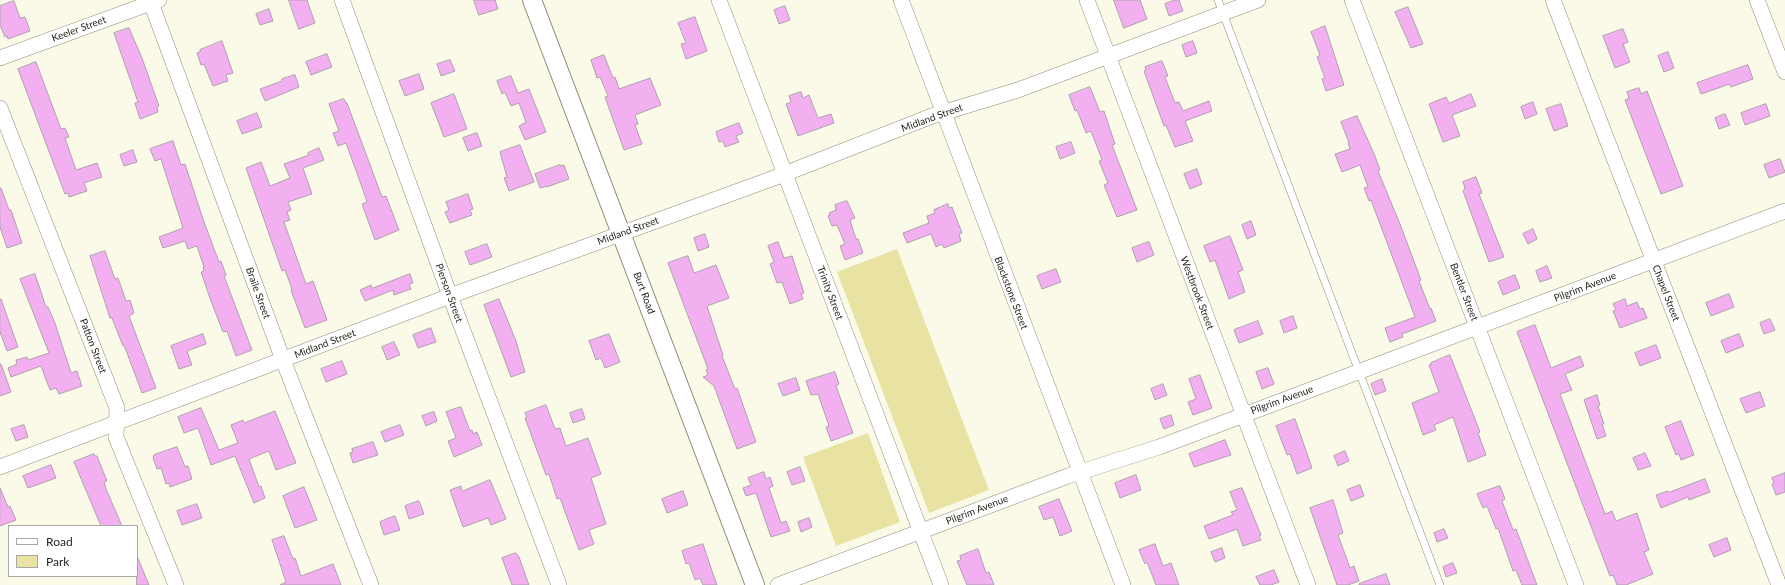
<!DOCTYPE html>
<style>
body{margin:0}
#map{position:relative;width:1785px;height:585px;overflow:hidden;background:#fbfae9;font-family:Lato,sans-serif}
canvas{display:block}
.legend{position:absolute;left:8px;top:525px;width:130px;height:52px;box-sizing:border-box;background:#fff;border:1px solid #a8a8a5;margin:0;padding:5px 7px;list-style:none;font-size:12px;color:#26261f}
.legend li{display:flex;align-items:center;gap:8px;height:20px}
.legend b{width:20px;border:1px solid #a8a8a5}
</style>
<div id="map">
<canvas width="1785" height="585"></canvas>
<ul class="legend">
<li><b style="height:5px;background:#fff"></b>Road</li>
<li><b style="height:11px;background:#e8e3a3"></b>Park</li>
</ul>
</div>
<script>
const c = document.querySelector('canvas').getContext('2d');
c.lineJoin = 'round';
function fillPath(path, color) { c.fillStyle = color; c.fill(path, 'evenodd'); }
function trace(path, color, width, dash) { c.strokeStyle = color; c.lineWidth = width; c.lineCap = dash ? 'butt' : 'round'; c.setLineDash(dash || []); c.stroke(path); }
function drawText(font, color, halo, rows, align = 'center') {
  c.font = font + ' Lato,sans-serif'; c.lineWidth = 4; c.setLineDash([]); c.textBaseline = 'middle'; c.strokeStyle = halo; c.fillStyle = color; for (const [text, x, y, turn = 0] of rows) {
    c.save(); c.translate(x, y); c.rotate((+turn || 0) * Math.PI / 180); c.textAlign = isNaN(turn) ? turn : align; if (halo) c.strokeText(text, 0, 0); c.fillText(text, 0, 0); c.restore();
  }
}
fillPath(new Path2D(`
 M897,249L989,490L929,513L837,272Z
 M868,433L900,522L836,546L803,457Z`), '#e8e3a3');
const building = new Path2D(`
 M289,0H307L315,23L299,29Z
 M474,0H495L498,9L479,15Z
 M1114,0H1140L1147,19L1124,28Z
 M1175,0H1179L1183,11L1169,16L1165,4Z
 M14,1L20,18L25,17L30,31L8,39L7,36L5,37L0,25V6Z
 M785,6L790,20L779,24L774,10Z
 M1408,7L1423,44L1411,48L1395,12Z
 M269,9L273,21L260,25L256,14Z
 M695,17L707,51L686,59L681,44L686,43L678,23Z
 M1325,26L1344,85L1326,91L1322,79L1325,78L1317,57L1320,55L1311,32Z
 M129,28L142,58L159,106L157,107L158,112L140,119L135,103L138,102L114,33Z
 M1623,29L1628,42L1623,44L1630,62L1615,68L1603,36Z
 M222,41L233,73L226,75L228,81L213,86L204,64L201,65L197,53L200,52V50Z
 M1193,41L1197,53L1186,57L1182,45Z
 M1668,52L1674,68L1664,72L1658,56Z
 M327,54L332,67L311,75L306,62Z
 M604,55L613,78L615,77L619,89L650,78L661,105L635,115L638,124L635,125L642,144L624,150L605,97L608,96L600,77L597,78L591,60Z
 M450,60L455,71L441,76L437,64Z
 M1162,61L1168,76L1165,77L1175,103L1179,102L1183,111L1209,101L1212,111L1185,121L1193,141L1175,147L1166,125L1164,126L1144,71L1146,70L1145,67Z
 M36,62L61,129L65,128L69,137L65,138L76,170L97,163L102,177L84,183L87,191L69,197L68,193L65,194L18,69Z
 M1748,65L1753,79L1731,87L1730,84L1701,94L1697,83Z
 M419,74L424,89L405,96L399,81Z
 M295,75L299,87L265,101L260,89L282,81V79Z
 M511,76L518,93L529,89L546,132L525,140L519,126L526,122L519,103L511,106L505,92L502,94L497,81Z
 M1090,87L1100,112L1104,111L1115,144L1112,145L1137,210L1117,217L1104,185L1108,183L1099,161L1102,160L1091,131L1086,133L1077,110L1075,111L1069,95Z
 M1639,88L1641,94L1647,91L1683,186L1661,194L1625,100L1629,98L1627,92Z
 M801,92L803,98L809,95L818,118L831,114L834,123L798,136L786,104L791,102L789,96Z
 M454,94L467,129L444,137L431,103Z
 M1471,94L1476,106L1452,115L1460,136L1443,142L1429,104L1446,97L1449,103Z
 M344,99L346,103H347L382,197L386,196L399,230L375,240L362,204L367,202L363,190L346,143L338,146L333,133L339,131L329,104Z
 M1533,102L1537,114L1525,119L1521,107Z
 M1561,104L1568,126L1554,131L1546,109Z
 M1766,104L1770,116L1745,125L1741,113Z
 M257,113L262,127L242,134L237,121Z
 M1725,114L1730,125L1719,129L1715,118Z
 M1357,116L1375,156L1380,170L1378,171L1400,224L1421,280L1419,281L1430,309L1431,308L1436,321L1402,334L1403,337L1390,342L1385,328L1415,317L1371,200L1369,201L1364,188L1368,187L1360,165L1342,172L1335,154L1350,149L1348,143H1349L1341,122Z
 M739,123L743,133L736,136L739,142L725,147L723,141L719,142L716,132Z
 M477,133L482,146L468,151L463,138Z
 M173,141L181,165L185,164L204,222L219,262L221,261L226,275L224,276L252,350L236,356L227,331L223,332L211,301L201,272L204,271L203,267H204L197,246L188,249L185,241L163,248L159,237L183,228L161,159L155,161L150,149Z
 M1071,142L1075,153L1060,159L1056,147Z
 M520,145L534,182L509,191L504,178L507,177L500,152Z
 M319,148L324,160L303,168L312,194L288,202L291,210L287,212L290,220L284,222L306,284L313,281L327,320L305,328L291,290L292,289L285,270L282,271L246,168L261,162L270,186L290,178L284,164L309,155L308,153Z
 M133,150L137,162L124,166L120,155Z
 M1780,159L1785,172L1769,178L1764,165Z
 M560,165V166L564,165L569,179L547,187V186L540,188L535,174Z
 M1197,169L1202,184L1190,189L1184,174Z
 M1476,177L1482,193L1479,194L1504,257L1489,262L1463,191L1465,188L1463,182Z
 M0,188H1L9,210H11L22,243L7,248L0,227Z
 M468,194L473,209L470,210L472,215L450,223L445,212L449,210L446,202Z
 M847,201L855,218L850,220L856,239H858L863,253L845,260L840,246L845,244L837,225L832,226L828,216L830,215L829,213L836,210L835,205Z
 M948,204L949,208L952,207L962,233L959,234L961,241L944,248L942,244L936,247L931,234L907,243L903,233L929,223L927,216L935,213L934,210Z
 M1251,221L1256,235L1247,239L1242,225Z
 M1533,229L1537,239L1528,244L1523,234Z
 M705,234L709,247L698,251L694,238Z
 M1230,236L1243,270L1238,272L1245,292L1229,299L1215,260L1210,262L1204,246Z
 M778,242L784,258L792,256L804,293L801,294L803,299L790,304L782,282L777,283L770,264L774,262L768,246Z
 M1149,242L1154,255L1137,262L1132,248Z
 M487,244L492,257L470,265L465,252Z
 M105,251L115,279L118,278L126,301L130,300L134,313L129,316L156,388L142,393L124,345L123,346L112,318H110L90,256Z
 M688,256L694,273L716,265L729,298L707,306L723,355L722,356L735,389L737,388L756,442L737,449L714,386L703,377L708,375L706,370L708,369L668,263Z
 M1547,266L1552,278L1540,282L1536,271Z
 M1056,269L1061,282L1042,289L1037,276Z
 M35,274L46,307H48L55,323L71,373L77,371L82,386L59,394L56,388L50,390L41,366L11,377L8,368L17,364L16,360L27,357L28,360L49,353L20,279Z
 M410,274L413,283L409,284L411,289L394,295L393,290L365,301L360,290L371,285L372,288Z
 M1515,275L1520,288L1503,295L1498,282Z
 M1729,294L1734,307L1711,316L1706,303Z
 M0,299H1L18,347L7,351L0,332Z
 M499,299L516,341L525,372L511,377L484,305Z
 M1625,299L1627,306L1637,302L1640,309L1643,308L1647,318L1620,328L1613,311L1616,310L1613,304Z
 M1293,316L1297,328L1284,333L1280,321Z
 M1770,319L1775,330L1764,334L1760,323Z
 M1258,321L1263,334L1239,343L1234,330Z
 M1535,325L1551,368L1580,356L1584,366L1565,374L1572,390L1560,394L1605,514L1612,511L1616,521L1637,513L1649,550L1644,552L1653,574L1626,585H1617L1613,575L1610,576L1517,332Z
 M431,328L436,342L418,348L413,335Z
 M203,334L206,344L187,351L192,365L179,369L171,346Z
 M609,334L620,362L605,368L601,358L596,360L589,341Z
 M1739,334L1744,346L1726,353L1721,341Z
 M394,342L400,355L387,360L382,347Z
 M1656,345L1661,358L1640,366L1635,353Z
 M1450,355L1480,432L1478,433L1486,455L1468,462L1453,417L1434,425L1436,430L1423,435L1412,403L1439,392L1429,365L1432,364L1431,363Z
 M342,361L347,374L326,382L321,369Z
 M0,364H1L11,392L0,396Z
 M1268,368L1274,384L1262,389L1256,372Z
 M835,372L839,384L836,386L853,433L831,441L826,427L829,426L818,394L811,395L806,381Z
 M1200,375L1212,408L1193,415L1188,402L1196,399L1189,379Z
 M796,378L800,390L783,396L778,384Z
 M1382,379L1386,391L1375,395L1371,384Z
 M1163,384L1167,395L1155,400L1151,389Z
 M1760,392L1765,406L1746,413L1740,399Z
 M1597,395L1600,405L1598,406L1604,424H1602L1606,436L1597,439L1584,400Z
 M546,405L555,429L560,428L566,446L588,438L601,474L591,478L606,524L589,530L594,544L579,550L560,498L557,499L549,474L546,475L525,418L527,417L525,413Z
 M461,407L470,431L472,430L473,434L477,432L482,445L454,457L448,441L456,438L446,412Z
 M201,408L219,450L238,443L231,425L243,420L244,423L275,411L296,463L276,470L269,451L249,459L259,487L261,486L265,498L254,503L235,456L211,465L198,428L184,433L178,417Z
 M582,409L585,419L573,423L570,413Z
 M434,412L437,421L426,426L422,416Z
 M1171,415L1174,425L1164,429L1160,419Z
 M1295,419L1312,468L1297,474L1290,454L1287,455L1276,426Z
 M1681,421L1694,455L1681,460L1679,454L1676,455L1665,427Z
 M24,425L28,437L16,441L11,429Z
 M400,425L404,435L385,442L381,432Z
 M1225,440L1231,455L1194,467L1189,454Z
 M373,442L378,455L353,463L350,453L353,452L352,449Z
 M177,447L185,467L188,466L192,479L170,487L169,483L166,484L161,468L157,469L153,458L154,455Z
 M1345,451L1349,461L1338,466L1334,456Z
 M1645,453L1651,466L1638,470L1633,458Z
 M94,454L95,456H97L107,481L104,482L106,489L122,526H101L74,462Z
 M51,465L56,478L28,488L23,476Z
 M800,467L805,481L792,485L787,472Z
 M764,472L766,479L770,477L773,486L769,488L781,523L786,521L790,531L771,537L756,493L746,496L743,488L751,485L748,478Z
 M1785,473V492L1776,495L1772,484L1774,483L1772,478Z
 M1136,475L1141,490L1120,498L1115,483Z
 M1705,479L1710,492L1689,500L1688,497L1661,508L1656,495L1668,491L1669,492Z
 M490,480L506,519L491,525L488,518L463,527L450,490L461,486L462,491Z
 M1360,485L1364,496L1351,501L1347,490Z
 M1500,486L1505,499L1502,501L1513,530L1516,529L1537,585H1522L1516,570L1513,571L1498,528L1496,529L1487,506L1483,508L1477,494Z
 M304,487L317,520L295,528L283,496Z
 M0,488L8,507L10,506L16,520L0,526Z
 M1242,488L1261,535L1259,536L1261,540L1243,546L1237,529L1209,539L1204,526L1233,515L1231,512L1237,510L1230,492Z
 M683,491L688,505L667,513L662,499Z
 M1059,499L1072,531L1060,536L1053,517L1044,520L1039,507Z
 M1333,500L1343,533L1338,535L1350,568L1354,566L1359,581L1348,585H1337L1310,508Z
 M419,501L424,514L409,519L405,506Z
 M197,504L202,518L182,525L177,511Z
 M395,516L400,530L384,535L380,522Z
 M809,518L812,527L801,532L798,522Z
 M1444,529L1448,538L1437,542L1434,533Z
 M284,536L293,559L295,558L301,576L333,564L341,585H280L286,582L272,540Z
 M1727,538L1731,550L1714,557L1709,545Z
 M703,544L712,571L717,585H703L700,578L695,580L689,563L686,564L682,551Z
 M1155,544L1163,566L1171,563L1179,585H1156L1147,562L1145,564L1139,550Z
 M1222,548L1225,558L1215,562L1211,552Z
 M978,549L986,573L989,572L994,585H967L957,561L961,560L960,556Z
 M516,553L519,557L529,585H512L502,558Z
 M137,556L149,585H137Z
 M1453,563L1457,573L1446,577L1443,567Z
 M1274,570L1279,582L1271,585H1260L1256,577Z
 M1386,574L1390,585H1359V584Z`);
fillPath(building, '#f3b0f1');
trace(building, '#ada1ad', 1);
const service = new Path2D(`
 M1218,0L1440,585`);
const minor = new Path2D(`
 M150,0L283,360L371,585
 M342,0L450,296L559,585
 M719,0L941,585
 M901,0L1123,585
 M1087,0L1308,585
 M1352,0L1576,585
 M1553,0L1779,585
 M1757,0L1785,72
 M0,58L159,0
 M0,108L117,408L116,437L176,585
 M0,467L450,296L774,178L932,116L1018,90L1258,0
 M778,585L1068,476L1159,447L1785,211`);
const tertiary = new Path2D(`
 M532,0L755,585`);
trace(service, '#8d8c7d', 8);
trace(minor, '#8d8c7d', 16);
trace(tertiary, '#8d8c7d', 20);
trace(service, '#fff', 7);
trace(minor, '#fff', 15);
trace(tertiary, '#fff', 18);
drawText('10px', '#26261f', '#fff', [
 ["Keeler Street",79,29,-20],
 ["Midland Street",932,118,-20],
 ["Midland Street",628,231,-20],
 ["Pilgrim Avenue",1585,287,-21],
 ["Bentler Street",1464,292,69],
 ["Braile Street",258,293,70],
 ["Pierson Street",449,293,70],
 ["Burt Road",644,293,69],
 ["Trinity Street",830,293,69],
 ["Blackstone Street",1011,293,69],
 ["Westbrook Street",1197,293,69],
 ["Chapel Street",1666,293,69],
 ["Midland Street",325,344,-21],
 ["Patton Street",93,346,69],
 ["Pilgrim Avenue",1282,400,-20],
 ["Pilgrim Avenue",977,510,-21]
]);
</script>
